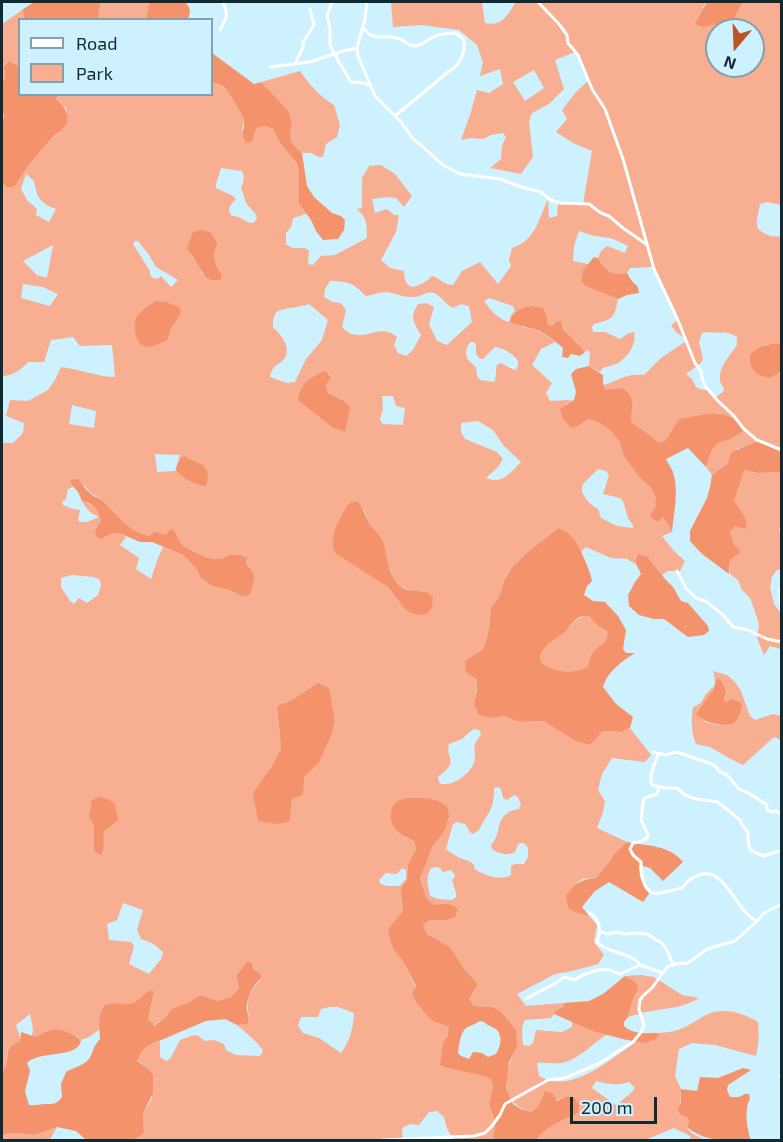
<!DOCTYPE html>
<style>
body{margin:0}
#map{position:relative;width:783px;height:1142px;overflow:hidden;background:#cef1ff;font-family:"Exo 2",sans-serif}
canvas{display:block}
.frame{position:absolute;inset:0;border:3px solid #112931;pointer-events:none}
.legend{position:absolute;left:18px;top:18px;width:195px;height:78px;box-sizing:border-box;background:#cef1ff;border:2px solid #82a1ad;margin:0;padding:8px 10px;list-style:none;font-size:18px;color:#112931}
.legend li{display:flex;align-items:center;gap:12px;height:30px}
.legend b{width:30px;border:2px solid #82a1ad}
.north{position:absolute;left:705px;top:18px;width:60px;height:60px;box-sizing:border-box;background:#cef1ff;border:2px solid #82a1ad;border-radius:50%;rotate:199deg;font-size:16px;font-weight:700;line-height:24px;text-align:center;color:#112931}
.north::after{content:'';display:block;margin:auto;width:21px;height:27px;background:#bb5527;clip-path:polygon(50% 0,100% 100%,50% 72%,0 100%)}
.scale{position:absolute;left:570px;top:1097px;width:87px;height:27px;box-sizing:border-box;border:3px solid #112931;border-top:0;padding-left:8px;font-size:18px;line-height:21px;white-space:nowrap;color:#112931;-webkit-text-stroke:4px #cef1ff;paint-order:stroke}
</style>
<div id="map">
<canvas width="783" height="1142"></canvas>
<div class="frame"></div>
<ul class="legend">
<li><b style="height:8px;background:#fff"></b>Road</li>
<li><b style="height:16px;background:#f7ae91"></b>Park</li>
</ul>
<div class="north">N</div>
<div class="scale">200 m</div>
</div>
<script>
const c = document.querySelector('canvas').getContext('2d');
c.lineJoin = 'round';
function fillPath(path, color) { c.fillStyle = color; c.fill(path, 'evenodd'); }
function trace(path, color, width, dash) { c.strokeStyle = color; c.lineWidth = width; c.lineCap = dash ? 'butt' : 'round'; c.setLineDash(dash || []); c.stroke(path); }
fillPath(new Path2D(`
 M101,2H149L146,19L98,20Z
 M391,2H482L485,23C503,27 507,15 516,2H707L702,8L735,17L743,2H781V205L767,202L760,204C759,212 755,221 758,229C766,235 772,238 781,236V343L764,345L771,378L781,371V452L758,441L749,446L738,448L728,463L712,475L706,467L712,450L717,442L728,440L720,413L680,419L665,441L658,442C649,433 639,429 631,421L632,400L615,389L605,391L604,385C618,380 628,373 644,375L661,358L685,342V338L677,333L671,326L677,320L652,267L630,268L627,273L618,275L606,271L598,258L601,251L607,246L625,253L628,246L611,238L594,236L579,231L574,246L573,261L588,264L583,270L581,281L585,286L618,299C614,319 613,319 594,324L592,327L593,332H605L620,339L627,334L634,332C637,344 628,357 618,363C613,366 608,366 603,368L600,372L589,366L590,352L587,350L585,352C574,343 565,334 561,321H557L552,326L548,325L547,317L521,327C535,328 544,333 555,342L541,349L532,365L552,383L546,393L550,401L567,400L574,401L566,404L580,425L588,419L598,422L610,430L619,441L624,456L638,476L651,488L657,497L655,508L663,517L672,532L662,536L674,551L685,561L680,571H668L662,575L647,556L638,554L635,559V564L627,559L611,558L586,547L580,553C576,540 570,534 558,528L529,551L513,566L505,579L499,597L491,608L489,628L486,641L483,649L465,661C477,681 479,681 474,704L492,718L504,716L519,722L544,721L590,745L603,731L621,732L630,728L651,755L645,762L612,758L602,774L598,790L605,801L603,812L597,828L627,842L614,854L609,862L596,878L582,879L575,885L577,913L589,916L597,925L594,942L604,955L598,964L572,971L555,974L517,994L526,1006L564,1003L563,1007L556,1011L551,1018L525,1020C520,1027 523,1037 523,1045L529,1046L533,1043L536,1030L562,1032L572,1027V1021L595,1032L606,1035C594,1043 575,1062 561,1063C553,1064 545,1062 537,1063L539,1076C543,1078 548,1080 553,1081C581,1086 615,1056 637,1041C647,1043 654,1042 660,1033C666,1032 673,1032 678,1030C689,1026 698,1019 708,1014C723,1007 744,1013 758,1022C759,1034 759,1044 756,1056L715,1045L692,1043L679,1049L675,1076L681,1089L680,1114L688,1118L689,1122L687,1128L693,1134L705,1140H691L690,1136L674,1128L645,1140H536C545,1127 563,1120 577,1113L565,1097L538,1107L530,1112C497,1101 504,1072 517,1047L492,1007L474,1006L469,999L478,984L465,970L450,947L427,934L423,925L430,920H446L442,903L434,906L427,899L420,877L433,846L444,832L432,799H405L399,832L406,838L414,841L416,849L408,864L407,880L401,895L403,911L391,925L394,950L404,963L432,1021L449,1027V1069L483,1075L491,1079L493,1087L489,1104L495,1122L493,1140H455C448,1133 446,1127 444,1117L437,1111L429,1112L419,1125L410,1124L402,1128L403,1140H133L141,1136L144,1132L143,1114L152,1098L148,1068L137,1060C143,1046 146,1046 160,1041V1057L166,1061L170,1059L180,1040L191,1036L197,1035L205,1041L214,1040L224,1044L226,1050L236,1055L260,1056L263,1051C260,1044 244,1031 237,1025H242L249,1016C245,1004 250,989 260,981V973L252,968L249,961L236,974L239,988L231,997L218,1001L200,995L189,1002L171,1009L166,1017L153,1026L148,1019L153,996L152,990C144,992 142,998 135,1002C128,1006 117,1004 109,1004L101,1010L100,1029L89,1037L81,1040L78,1037L48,1031L36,1037L32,1036L33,1029L30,1014L16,1025L20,1037V1041C3,1049 9,1051 6,1065C6,1066 2,1073 2,1074V443H13L23,433L24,423L6,416L10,400L28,401L48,390L55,380L61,367C80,369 97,377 115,377L112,345L80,346L73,337L51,340L44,362H28C21,370 12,376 2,376V182L7,188L15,185C25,168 48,140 64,128L67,110L56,97L59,94H212V83L223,87L230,92L244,120L242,130L255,135L257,128L265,126L273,129L279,142L297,163L299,172V204L306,214L293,218L291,227L286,233V244L292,248H305L309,251L308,264L313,265L321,256L335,255L367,238C367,224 367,218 357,209L362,208V178L369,166L381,165L395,174L412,196L404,207L396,198L387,197L372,199L375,213L387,209L394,215H399L396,232L381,260L390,268L404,271C404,294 420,288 432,276C442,279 441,284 453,285L462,271L480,262L498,284L511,266L509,260L512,248C537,239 538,220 548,199L549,218L557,216L558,204H583L592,151L573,143L556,132L567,119L562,110L576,92L589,80L581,59L575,52L555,60L564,89L549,104L532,113L529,122L533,157L521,174L490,168L501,159L502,146L506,137L503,133L491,135L483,139L472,138L461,140L471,112L477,90L489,93L503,84L500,69L480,76L483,62L477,45L459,30L422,25L393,27ZM717,30H753V66H717ZM534,70L544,88L525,101L513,82ZM221,168L242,171C245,177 244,182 241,187L246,203L257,216L256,220L253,223C245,223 242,216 232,216C226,209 230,205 236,199L233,196L216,188V184ZM26,174L34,181C37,198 40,203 56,209L49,222L36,215L37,209L27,200L21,189ZM135,241H138L149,255L156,267L178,280L171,287L161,276L158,279L153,278L150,275V271L133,244ZM53,245L47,278L37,275L23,261ZM217,247C211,255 216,264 220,272L202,274L199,266L191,255ZM330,281C350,282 352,282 366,296C373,295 379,292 386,292C395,293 405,298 415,297C422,296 427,291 434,293C440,295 445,304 453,308L461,304L469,306L472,322L447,345L437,341L429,324L434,307L426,303L418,304C409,318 414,322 421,335L413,350L406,356L398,353L394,345L397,337C378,320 362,348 342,327L346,310L341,303L332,302L324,297L325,289ZM23,284L43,287L58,294L50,306L21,298ZM489,298L513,306L515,311L511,315L509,322C498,319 491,311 484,301ZM309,304L328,320L322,340L306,359L295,382L287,383L270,377C273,363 278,367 285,358C291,348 281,333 273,328V320L276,312C286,307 298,308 309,304ZM144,309L177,320L172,327L167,341C161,343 154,347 148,347C136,348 134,329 136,320C137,315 141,313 144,309ZM706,332C719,334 725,330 737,337V345C729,357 712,374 724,388L723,392L716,397L709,391L700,389L696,387L692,379L686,374L701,363L703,359L699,342L702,333ZM470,342H474L476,345V354L479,358L483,359L495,347C503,348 514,354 518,361V365L516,370L512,369L501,363L497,365C495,371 497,376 494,382L480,380L477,376L476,367C465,359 463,353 470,342ZM331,378L326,385L328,393L344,401L299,392ZM382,396H393L396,406L405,408L403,425L383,424L380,420L383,408ZM72,405L96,411L94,428L69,424ZM478,421L493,430L503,445L521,462C510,473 502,485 486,478L498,467L503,459L497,452L465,439L461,432V423ZM155,454L180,455L175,471L157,472ZM598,469L606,471L609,475L603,494L620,498L623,501L628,518L633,525V528L617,526L601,518L598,509C591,506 578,493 583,484C586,481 595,472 598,469ZM70,483L85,486C91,494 91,493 99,498C113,508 128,533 145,536C148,536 152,536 155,535C163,535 170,536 178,537L183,546L205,557L215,559H220L230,555L247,559L246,564C258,575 254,579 251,593L241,596L230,590L212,586L201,578L196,568L183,555L163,547L158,558L151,579L136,569L139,558L120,545L126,537L121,534L95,530L101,521L95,506L82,501C86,509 91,514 99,517L87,522H80L78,520L80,510L73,509L63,505L62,502L66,499L68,489L73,487ZM363,508L370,525L382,538L388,564L394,580L400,586L409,590L427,592L404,608L388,587L335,552ZM72,575L94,577L100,580L101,586L98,595L87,603L79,598L74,604L70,601L61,587V578ZM318,684L335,722L331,736L319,763L304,777L292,799L290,821L270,769L281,749L277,706L292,700ZM476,729L480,731L481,735C469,748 478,751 474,763C469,775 453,786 441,784L439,782L438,777C441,774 448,769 450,765C453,759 446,754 449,744L462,739L472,730ZM498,787L501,789L503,798L507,800L514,795L518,797L521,805L519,809C515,810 509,811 505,815C496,823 501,835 491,845L492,849C499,854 507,856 515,852L518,844C523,842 525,843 528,848V857L524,864H515L511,866V875C502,881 487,876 478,871C470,866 478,869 472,863C469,860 467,861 463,859C457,857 451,853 446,849L453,824L457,822L465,824L470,832L473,834C479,831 480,828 483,822C492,809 494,805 494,788ZM436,867L440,868L443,872L451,870L454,873L455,877L452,880L456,893V897L452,900L438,899L430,896C428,884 425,879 431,868ZM402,868L406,870V879L400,886H388L380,884L379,880L386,873L397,874ZM123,903L143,910L137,930L141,939L152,943L163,952L161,959L149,974L129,964L134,946L131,942L109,940L107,924L117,920ZM329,1007H338L354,1013C354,1027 349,1042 341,1053L319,1038L303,1033L298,1026L301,1017H318L321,1009ZM596,1081C608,1084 617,1086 629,1082L635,1088C630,1095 623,1098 617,1106L592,1088Z
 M22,10L25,19L20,20L19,66L9,61L6,76L2,83V24Z
 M300,71C309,84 319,96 334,105L340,125L337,137L326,144L323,157H319L311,153H302L292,143L290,134L292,125L289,111L261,82Z
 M745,470L758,473L781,472L782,523L780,526L779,530L781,532V570H777L772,577L770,587L774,604L781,614V649L770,646L764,655L757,638L759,624L754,609L750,598L742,590L738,580L730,574V559L737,556L739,549L734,544L730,532L735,526L734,501L738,491L740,479Z
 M589,615L598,626L607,631C609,644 600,643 593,652C590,656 589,662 587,667C571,675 555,672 541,662C538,647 555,641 565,632C574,623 575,618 589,615Z
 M713,671L727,675L735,682L741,691L750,716L755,720L773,714L781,716V740L774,737L743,765L729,758L710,747L696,744C691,731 691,721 693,707L701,703L706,694L714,686L715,679ZM715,682H722L726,693L724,700L728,702L739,715L733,724C724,725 710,726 703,720C702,720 697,713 697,712C704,705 714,691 715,682Z
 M641,975L654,977L682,995L699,998C680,1009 673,1007 652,1011C644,1012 636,1015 628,1017L633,999L638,990L625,976Z
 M57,1127L50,1140H2V1135L15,1133L35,1135Z`), '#f7ae91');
fillPath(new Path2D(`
 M34,2H101L98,19H25L22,10Z
 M149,2H185C191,8 191,11 188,19H146Z
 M707,2H743L735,17L727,22L703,27L695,24Z
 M212,53L254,84L261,82L289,111L292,125L290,134L292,143L302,153L307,186L314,197L332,213L341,216L345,220L344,230L338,239L323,240L316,231L311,220L299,204V172L297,163L279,142L273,129L265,126L257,128L252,141L246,143C240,131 245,131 244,120C243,116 228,90 225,88C221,85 216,84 212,83Z
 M9,61L19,66L20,94L59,95L56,98C63,105 69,112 67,122C65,129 59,132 54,136C40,151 25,168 15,186L7,188L2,182V123L4,115L2,111V83L6,76L4,68Z
 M201,230L210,232L217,243L214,255L216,264L222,276L220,280C206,282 204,275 198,265C195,259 190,254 187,248L193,232Z
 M594,257L598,258C605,270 611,277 627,273L631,280L638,287L639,293L627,295L618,299L585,286L581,281L583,270Z
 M156,301L166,302L179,307L181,312L177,320L172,327L167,341C161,343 154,347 148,347C135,348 132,325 137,316C142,310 149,305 156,301Z
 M531,306L543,308L547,317L548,325L552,326L557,321H561L564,330L585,352L580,356L571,354L568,358L562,357L563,348C557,343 550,337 543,333C533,327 521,327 510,322C513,311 520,309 531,306Z
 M781,343V371L771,378C757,376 749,370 750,355C759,345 769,344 781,343Z
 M589,366L603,375V382L605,390L622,388C636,397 632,406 631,421C639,429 649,433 658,442L665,441L679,419C708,415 717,407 743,424L742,432L728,440L717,443L712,450L706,467L688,448L666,459C668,463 671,468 673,472C679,491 674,512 672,532L663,517L659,521H655L650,515L655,508L656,497L651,488L638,476L624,456L619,441L610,430L598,422L588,419L580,425L571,428L563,418L560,409L574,400L576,392L571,374L576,369Z
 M325,371L331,378L326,385L328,393L344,401L350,407L345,432L332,427L298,400C301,382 310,378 325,371Z
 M758,441L781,452V472L758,473L745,470C739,480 739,491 734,501C739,509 749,519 746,529L735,526L730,532L734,544L739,549L740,553L730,560L729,574L702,554L690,541V531L707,498L710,487L712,475L728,463L731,453C739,448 749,446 758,441Z
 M184,456C199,465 213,464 206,486C196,485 183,479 176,470C178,464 178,459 184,456Z
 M78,479C82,484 86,490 91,494C94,497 99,498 103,501C117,514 128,532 148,536L156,532L166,535L168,531L173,529L183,546L205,557L215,559H220L230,555H240L247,558L246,564C258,575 254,579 251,593L246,596H241L230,590L212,586L201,578L196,568L183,555L159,545L152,542H140L121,534L113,533L100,539L96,536L95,530L101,521C96,508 97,505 82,501L78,492L70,483L71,480Z
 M357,501C365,510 365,517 371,526C375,531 381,535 383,541C388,558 388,584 408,590C414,591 421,591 427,592L433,598L432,607L427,614L419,615L411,613L404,608L388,587L335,553C328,535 340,520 348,504Z
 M558,528C563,530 568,532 571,536C578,542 591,572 592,581L587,586L584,595L593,601L605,602L618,616L626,630L623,649L626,653H635C622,661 607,672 603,687L616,704L633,717L630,728L621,732L603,731L590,745L576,741L544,721L519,722L504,716L492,718L479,715L474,704L477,690L476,679L466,672L465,661L483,649L486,641L489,628L491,608L499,597L505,579L513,566L529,551ZM589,616L598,626L607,631C609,644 600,643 593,652C590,656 589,662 587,667C571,675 555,672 541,662C537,647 557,640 566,631C570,626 574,620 580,617C582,616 587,616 589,616Z
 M638,554L647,556L665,579L673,587L681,601L688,603L708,626L709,631L704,635L688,637L664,619H654L639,615L629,606L628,595L635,582L641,574C638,565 632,564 638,554Z
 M717,678L722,682L726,691L724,700L728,702L732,699L741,703C743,711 738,719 733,724C719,726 706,724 696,714L713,690Z
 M318,683L329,688L335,722L331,736L319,763L304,777L303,795L292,799L290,821L278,824L258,821L253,793L270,769L281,749L277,706L292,700Z
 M100,797L108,799L115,804L118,820L104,831C103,840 105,847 101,855L94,851V825L89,817L92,800Z
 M422,798L432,799L440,802L447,807L449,816L444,832L433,846L420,878L427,899L434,905C444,903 450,903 458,909L455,917L446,920H430L423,925L427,934L450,947L465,970L478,984L469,999L474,1006L492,1007L500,1011L516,1030L517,1047L509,1062L506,1088L513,1104L521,1109L530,1112L538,1107L545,1091L553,1094L557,1101L565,1097H574L579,1105L578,1113C563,1120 545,1127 536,1140H493L495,1122L489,1104L493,1087L491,1079C475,1071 456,1073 440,1065L443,1043L448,1036L449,1027L432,1021L416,1002L412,994L416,986L404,963L394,950L388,933L391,925L403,911L401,895L402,887L407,880L408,864L416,849L414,841C402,836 389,828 391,813C391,808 394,804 398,801C405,797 415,798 422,798ZM480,1021C487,1023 482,1021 488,1025C491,1027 495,1028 497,1030C503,1037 500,1047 496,1054L488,1057L482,1053L473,1052L469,1059L461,1056L458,1053C459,1046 460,1033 466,1028C469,1026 476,1024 480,1021Z
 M627,842C647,846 670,845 683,862L663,881L650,868L639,865L640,877L649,894L643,902L609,882L595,891L582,907L589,916L577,913L568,908L566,896C576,883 579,880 596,878L609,862L614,854Z
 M248,961L252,964V968L260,973L261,977C260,980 257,982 255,985C252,988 248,999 247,1004C245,1012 251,1015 247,1024L237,1025L225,1019L206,1021L147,1046L141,1052L137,1061L148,1068L153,1075V1093L143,1114L144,1132L141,1136L133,1140H86L76,1131L57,1127L35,1135L15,1133L2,1135V1074C2,1073 6,1066 6,1065C10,1051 3,1049 20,1041L21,1032L36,1037C49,1030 53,1027 67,1032C73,1035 76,1036 81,1040C79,1059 39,1050 27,1063L30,1071L25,1091L29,1105C35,1106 39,1104 45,1104C53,1104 56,1105 62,1097L61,1084L66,1072C72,1068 83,1066 88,1060C93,1055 92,1047 100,1039C100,1030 96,1006 109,1004C117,1002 125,1006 133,1003C141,1000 144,991 153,990V996L148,1019L154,1026L166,1017L171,1009L189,1002L200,995L218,1001L231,997L239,988L236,975Z
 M625,976L635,982L638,986V990L633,999L628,1017L624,1022V1026C633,1035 648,1033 660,1033L656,1039L646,1043L627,1040L595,1032L554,1014L555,1011L563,1007L564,1003L589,1001L603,994Z
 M743,1068L751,1070L728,1085L727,1090L730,1097H739L745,1094H749L750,1099C744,1108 747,1130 751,1140C727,1141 704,1142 687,1127L689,1122L688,1118L680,1114L678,1109L681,1103V1089L697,1091L700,1077L718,1078Z`), '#f4936b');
trace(new Path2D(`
 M332,2L327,15L330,29V45L340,64L351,82L364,83L370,86
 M367,2L365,19L357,48L358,56L375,96L401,122L414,140L422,146L443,165L460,174L500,179L521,187L541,192L551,200L560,203L589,204L601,213L609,216L623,228L646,244
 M538,2L559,24L567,35L568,43L578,55L592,89L605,109L623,159L654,269L677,318L695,363L701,371L702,378L705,386L718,401L733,415L744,429L757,440L782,450
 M363,28L370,35L379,37H391L400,39L410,45L416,46L423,43L437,35L453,33L457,34L464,40C465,55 461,64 448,72L395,116
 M220,30C227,16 229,17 223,2
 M295,64L303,47V42L314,25L310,9
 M270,67L309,62L347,50L357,48
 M677,571L686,588L696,598L707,602L723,615L733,627L748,630L767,639L782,642
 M782,584C779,593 779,600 782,609
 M653,752L665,755L677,752L714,765L720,772L727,775L739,789L750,794L767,805V810L772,812L776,811L782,815
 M658,754C656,764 648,774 652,785L665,788H677L685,795L696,799L718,802L740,820L742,825L748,832C749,848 745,849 764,856L779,851L782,852
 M659,787L657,794L647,797L644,799L643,803L641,820L648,835C646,841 639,842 633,843L630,849L633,855L641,862C641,871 642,889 653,893C659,895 676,889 682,888C687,881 690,879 697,876C724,862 736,913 757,921
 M589,912C600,919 602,931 597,942C608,954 632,952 640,965
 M599,931L608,934L616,932L624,934L636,933L647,934L663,944L667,950L673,965
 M526,999C538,991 554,986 564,977L574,980C583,974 598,968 610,970C613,971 616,973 620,974L640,965L660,972L661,974
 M780,1076H782
 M383,1140L474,1136L485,1133L492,1126L500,1115L505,1104L512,1100L548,1080L565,1078L598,1064L633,1042L642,1031L644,1025L639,1009L640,1000L643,996L652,988L667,967L675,964L688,963L707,949L735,941L755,923L764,913L782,904`), '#fff', 3);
</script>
